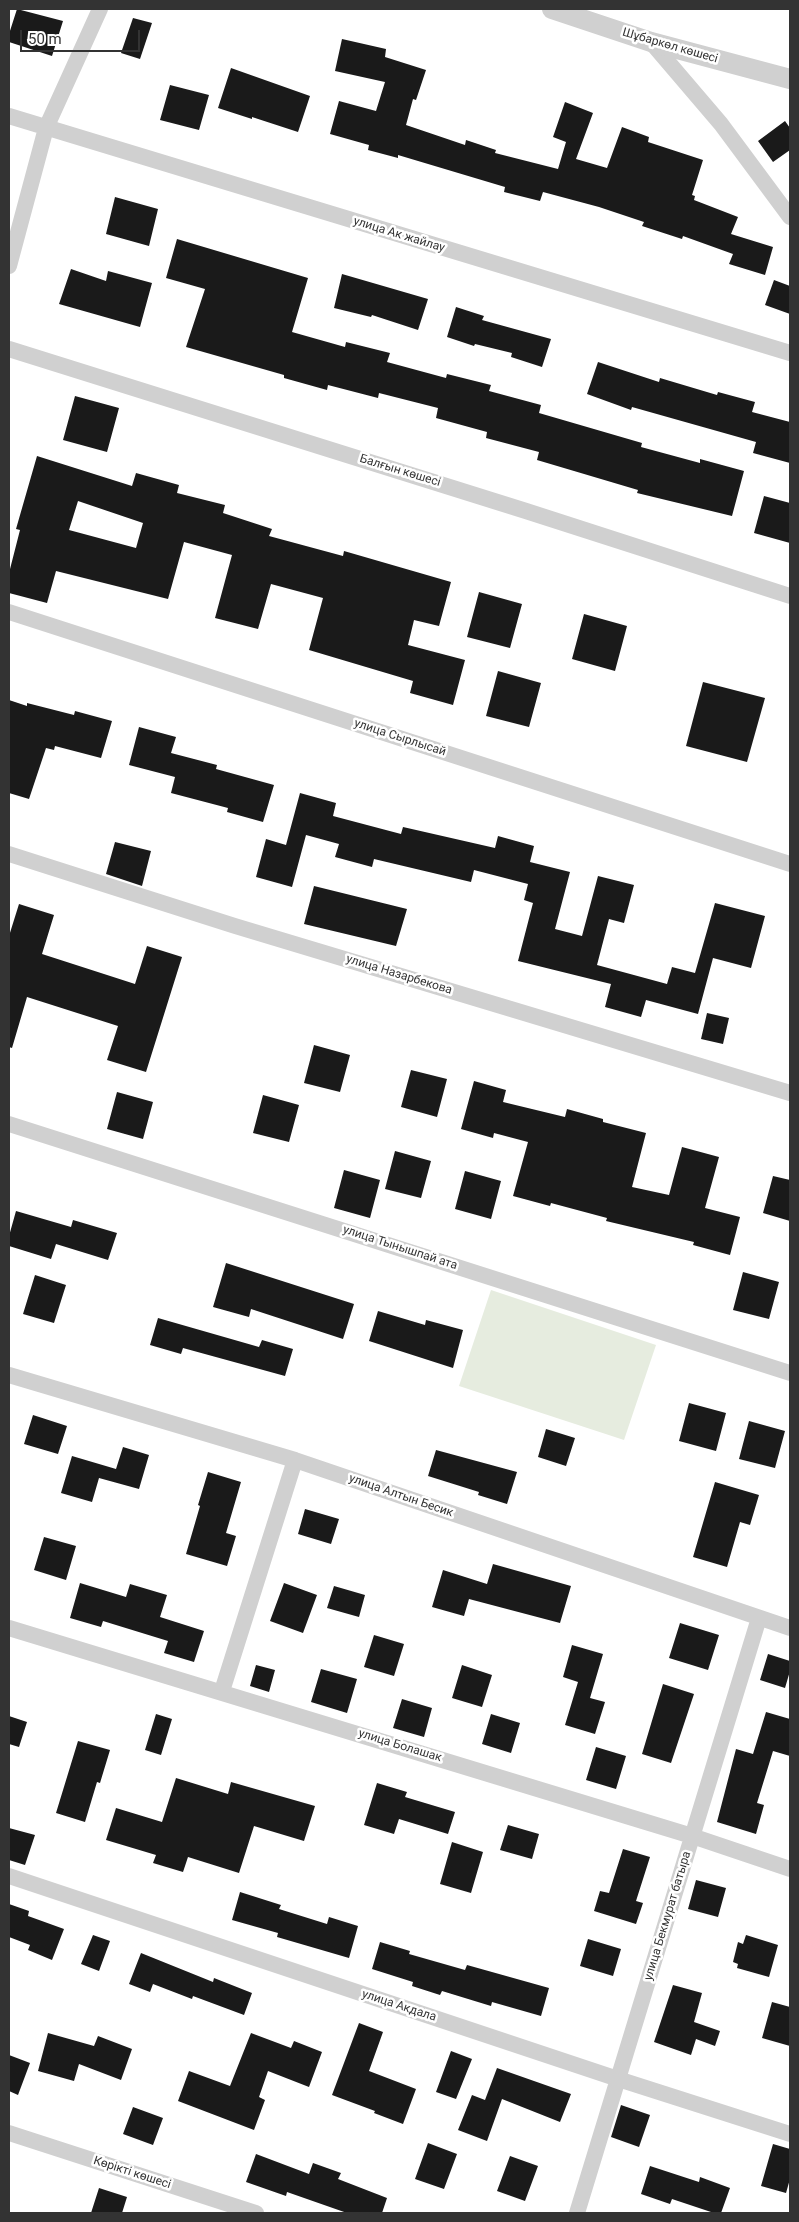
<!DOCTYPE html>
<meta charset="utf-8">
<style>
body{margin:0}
#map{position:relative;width:799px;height:2222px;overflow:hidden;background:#fff;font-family:Roboto,sans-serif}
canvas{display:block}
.frame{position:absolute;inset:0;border:10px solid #333;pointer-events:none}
.scale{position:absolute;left:20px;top:30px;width:120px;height:22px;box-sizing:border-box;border:2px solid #333;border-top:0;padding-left:6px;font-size:15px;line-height:18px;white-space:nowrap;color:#333;-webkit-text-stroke:4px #fff;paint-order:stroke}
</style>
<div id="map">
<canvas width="799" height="2222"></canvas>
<div class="frame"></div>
<div class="scale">50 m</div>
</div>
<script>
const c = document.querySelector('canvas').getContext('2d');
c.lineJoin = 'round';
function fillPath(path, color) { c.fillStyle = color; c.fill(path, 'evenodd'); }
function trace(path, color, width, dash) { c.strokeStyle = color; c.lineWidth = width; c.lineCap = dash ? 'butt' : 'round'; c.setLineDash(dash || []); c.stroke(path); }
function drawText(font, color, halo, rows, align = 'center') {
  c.font = font + ' Roboto,sans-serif'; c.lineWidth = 5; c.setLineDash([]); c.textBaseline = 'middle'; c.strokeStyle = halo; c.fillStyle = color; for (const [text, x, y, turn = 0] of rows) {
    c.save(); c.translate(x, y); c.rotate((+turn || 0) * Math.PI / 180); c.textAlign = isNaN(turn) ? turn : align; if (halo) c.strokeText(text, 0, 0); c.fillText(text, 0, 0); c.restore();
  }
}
fillPath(new Path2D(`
 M491,1290L656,1345L624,1440L459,1386Z`), '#e6ecdf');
fillPath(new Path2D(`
 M17,9L63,21L52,56L9,42V34Z
 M133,18L152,23L140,59L121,53Z
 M342,39L386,49L385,57L426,70L416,100L413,99L406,125L465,145L466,140L496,150L495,153L558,169L566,142L553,137L565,102L593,113L576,159L607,168L622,127L649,137L648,142L703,160L692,195L695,196L694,200L738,217L731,234L773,247L765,275L729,264L733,254L683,236L682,239L642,226L644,222L599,207L543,192L540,201L504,192L505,187L398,155V158L368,150L369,145L330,134L339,101L376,111L385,82L335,71Z
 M231,68L310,96L298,132L252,117V119L218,108Z
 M170,85L209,95L199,130L160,120Z
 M785,121L790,128V150L773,162L758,141Z
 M115,197L158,209L149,246L106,234Z
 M177,239L308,278L292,332L345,347L346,342L390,353L387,362L446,378L447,374L491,385L489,391L541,405L539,413L642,443L641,447L700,463V459L744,471L732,516L637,493L638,490L537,460L539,452L486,438L487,432L436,418L438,408L379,393L378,398L328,385L327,390L284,378V375L186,347L205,289L166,278Z
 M71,269L106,281L108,271L152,283L140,327L59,304Z
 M342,274L428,299L418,330L372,315L371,317L334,308Z
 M774,280L790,286V314L765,305Z
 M456,307L484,316L482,320L551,339L542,367L511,357L512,353L475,344L474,346L447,337Z
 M598,362L659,382L660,378L717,395L718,392L755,402L752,412L790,422V463L753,453L756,442L632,407L631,410L587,394Z
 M75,396L119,408L107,452L63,440Z
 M37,456L132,486L136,473L179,485L177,493L225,505L223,513L272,529L269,536L343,556L344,551L451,582L439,626L414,620L408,645L465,660L453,705L410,693L413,681L309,650L323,598L271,584L258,629L215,618L232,555L184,542L168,599L56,571L47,603L9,593V573L20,530L16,529ZM78,501L143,523L136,548L69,530Z
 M764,496L790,503V543L754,533Z
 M479,592L522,604L510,648L467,637Z
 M584,614L627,626L615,671L572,659Z
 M498,671L541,683L529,727L486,716Z
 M703,682L765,698L747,762L686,746Z
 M9,700L27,706V703L74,715L75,711L112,721L101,758L55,746L54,750L46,748L29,799L9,793Z
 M139,727L176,737L171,753L217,765L216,769L274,785L263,822L227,812L228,808L171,793L175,777L129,765Z
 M300,793L336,803L333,816L401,834L403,827L495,848L498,836L534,846L530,862L570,872L555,929L582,936L598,876L634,885L624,923L609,919L597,965L667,984L672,967L695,973L715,903L765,916L751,968L713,958L698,1014L646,1000L641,1017L605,1007L611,984L518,961L533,903L524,900L528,884L474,870L471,882L374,859L372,867L335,857L339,844L306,835L292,887L256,877L266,839L286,845Z
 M115,842L151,851L142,886L106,874Z
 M314,886L407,909L396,946L304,924Z
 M19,904L54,915L42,954L135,984L147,946L182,957L146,1072L107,1060L118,1026L27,997L12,1048L9,1047V936Z
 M707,1013L729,1018L723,1044L701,1039Z
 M314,1045L350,1055L340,1092L304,1083Z
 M411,1070L447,1079L437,1117L401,1107Z
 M474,1081L506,1090L503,1102L565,1117L567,1109L603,1119V1122L646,1133L632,1187L669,1195L682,1147L719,1157L705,1208L740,1217L730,1255L693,1245L694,1242L606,1221L607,1218L551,1203L550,1206L513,1196L528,1142L494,1133L493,1138L461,1129Z
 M117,1092L153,1102L143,1139L107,1129Z
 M263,1095L299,1105L289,1142L253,1133Z
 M395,1151L431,1161L421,1198L385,1189Z
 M344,1170L380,1180L370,1218L334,1208Z
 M465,1171L501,1181L491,1219L455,1209Z
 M773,1176L790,1180V1221L763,1213Z
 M16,1211L71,1227L73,1220L117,1233L108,1260L56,1244L51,1259L9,1246V1236Z
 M226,1263L354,1304L343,1339L251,1309L249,1317L213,1307Z
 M743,1272L779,1282L769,1319L733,1310Z
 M35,1275L66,1285L54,1323L23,1314Z
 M378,1311L425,1325L426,1320L463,1330L453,1368L369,1341Z
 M158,1318L259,1347L262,1340L293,1349L285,1376L183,1348L181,1354L150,1345Z
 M689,1403L726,1413L716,1451L679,1441Z
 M33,1415L67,1426L58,1454L24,1444Z
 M749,1421L785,1431L775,1468L739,1459Z
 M546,1429L575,1438L566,1466L538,1457Z
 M123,1447L149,1455L139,1489L99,1478L92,1502L61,1493L72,1456L116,1469Z
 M436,1450L517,1472L507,1504L478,1495L479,1492L428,1476Z
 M208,1472L241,1482L226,1533L236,1536L227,1566L186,1554L200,1506L198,1505Z
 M715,1482L759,1495L750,1525L740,1522L727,1567L693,1557Z
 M305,1509L339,1519L331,1544L298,1534Z
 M44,1537L76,1546L66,1580L34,1570Z
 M493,1564L571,1586L560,1623L469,1599L464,1616L432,1607L443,1570L487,1584Z
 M80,1583L126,1597L130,1584L167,1595L160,1617L204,1631L194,1662L164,1653L168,1641L103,1621L101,1627L70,1618Z
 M284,1583L317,1595L303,1633L270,1621Z
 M334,1586L365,1595L359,1617L327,1608Z
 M680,1623L719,1635L708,1670L669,1658Z
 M374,1635L404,1644L394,1676L364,1667Z
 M572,1645L603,1654L590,1698L605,1702L595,1734L565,1725L578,1682L563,1677Z
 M768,1654L790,1661V1671L785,1688L760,1680Z
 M256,1665L275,1670L269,1692L250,1686Z
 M462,1665L492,1675L482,1707L452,1698Z
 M321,1669L357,1679L347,1713L311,1702Z
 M663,1684L694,1694L671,1763L642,1754Z
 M402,1699L432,1708L424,1737L393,1728Z
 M766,1712L790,1719V1756L773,1751L757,1803L764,1805L756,1834L717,1822L736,1749L753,1754Z
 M156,1714L172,1719L161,1755L145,1750Z
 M491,1714L520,1723L511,1753L482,1744Z
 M9,1716L27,1722L19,1747L9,1744Z
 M78,1741L110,1750L100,1783L97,1782L85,1822L56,1813Z
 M596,1747L626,1756L616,1789L586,1780Z
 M176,1778L228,1794L231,1782L315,1806L304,1841L254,1826L239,1873L188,1857L183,1872L153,1863L156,1855L106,1840L116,1808L162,1822Z
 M377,1783L407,1792L405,1797L455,1812L448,1834L399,1819L394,1834L364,1825Z
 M508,1825L539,1834L532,1859L500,1850Z
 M9,1828L35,1835L25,1865L9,1860Z
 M452,1842L483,1852L471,1893L440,1884Z
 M623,1849L650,1857L636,1901L643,1903L636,1924L594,1911L600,1891L609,1893Z
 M696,1880L726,1888L718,1917L688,1909Z
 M240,1892L281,1905L279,1909L327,1924L329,1917L358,1926L349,1958L277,1937L278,1933L232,1920Z
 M9,1904L29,1911L28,1916L64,1929L52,1960L28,1950L30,1945L9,1937Z
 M93,1935L110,1941L99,1971L81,1964Z
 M746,1935L778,1945L769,1977L737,1968L738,1964L733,1962L738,1942L743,1944Z
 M588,1939L621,1949L613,1976L580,1966Z
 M380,1942L410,1951L409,1954L465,1970L467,1965L549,1988L541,2016L492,2002L491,2006L442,1991L440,1995L412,1986L413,1982L372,1969Z
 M141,1953L213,1982L214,1978L252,1993L244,2015L193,1996L192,1999L153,1984L150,1992L129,1984Z
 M673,1985L702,1993L694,2022L720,2031L715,2046L696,2039L691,2055L654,2042Z
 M772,2002L790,2007V2046L762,2038Z
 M359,2023L383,2032L369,2071L416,2089L403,2124L374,2113L375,2111L332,2095Z
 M48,2033L94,2046L98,2036L132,2049L121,2080L79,2064L74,2081L38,2071Z
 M251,2033L291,2048L294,2041L322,2052L309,2087L268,2071L259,2097L265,2100L254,2130L178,2101L189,2071L230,2086Z
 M451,2051L472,2059L456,2099L436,2092Z
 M9,2055L30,2063L18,2095L9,2091Z
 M497,2068L571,2094L560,2122L502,2099L487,2141L458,2130L472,2095L485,2100Z
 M621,2105L650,2115L639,2147L611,2137Z
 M133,2107L163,2118L153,2145L123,2134Z
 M428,2143L457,2154L444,2189L415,2179Z
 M773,2144L790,2149V2179L786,2193L761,2186Z
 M256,2154L309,2174L313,2163L341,2173L338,2179L387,2198L382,2213H347L287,2192L286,2196L246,2182Z
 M510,2156L538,2166L525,2201L497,2191Z
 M650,2166L699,2182L700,2177L730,2188L721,2213H714L672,2199L670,2204L641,2194Z
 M99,2188L127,2197L122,2213H91Z`), '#1a1a1a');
trace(new Path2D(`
 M651,42L721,124L790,217
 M9,116L790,353
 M9,266L46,128L100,9
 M9,349L526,511L790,596
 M9,612L790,864
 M9,854L235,926L790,1093
 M9,1124L790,1373
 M9,1375L295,1460L790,1628
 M9,1628L692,1836L790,1869
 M222,1691L295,1460
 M9,1876L618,2079L790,2134
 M9,2133L256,2213
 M577,2213L759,1618`), '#d0d0d0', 16);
trace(new Path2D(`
 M552,9L651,42L790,79`), '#d0d0d0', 20);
drawText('12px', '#333', '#fff', [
 ["Шұбаркөл көшесі",670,46,16],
 ["улица Ак жайлау",399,235,17],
 ["Балғын көшесі",400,471,17],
 ["улица Сырлысай",400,738,18],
 ["улица Назарбекова",399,975,17],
 ["улица Тынышпай ата",400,1248,18],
 ["улица Алтын Бесик",401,1496,19],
 ["улица Болашак",400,1746,17],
 ["улица Бекмурат батыра",668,1916,-73],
 ["улица Акдала",399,2006,18],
 ["Көрікті көшесі",132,2173,18]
]);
</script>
